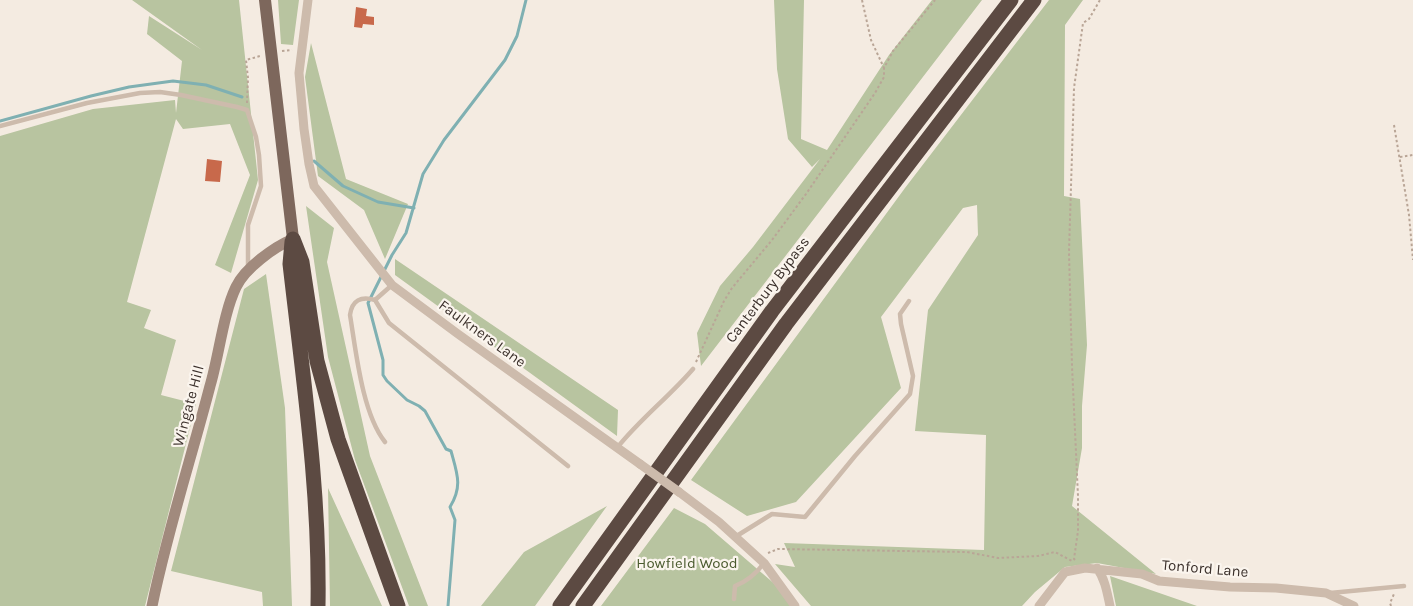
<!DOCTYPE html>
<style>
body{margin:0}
canvas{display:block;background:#f4ebe1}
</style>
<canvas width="1413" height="606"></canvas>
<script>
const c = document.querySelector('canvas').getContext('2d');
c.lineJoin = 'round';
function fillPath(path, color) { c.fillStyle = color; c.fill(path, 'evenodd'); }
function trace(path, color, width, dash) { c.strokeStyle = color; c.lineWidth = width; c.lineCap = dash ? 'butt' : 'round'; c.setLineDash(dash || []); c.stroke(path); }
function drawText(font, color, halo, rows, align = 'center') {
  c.font = font + ' Karla,sans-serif'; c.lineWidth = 4.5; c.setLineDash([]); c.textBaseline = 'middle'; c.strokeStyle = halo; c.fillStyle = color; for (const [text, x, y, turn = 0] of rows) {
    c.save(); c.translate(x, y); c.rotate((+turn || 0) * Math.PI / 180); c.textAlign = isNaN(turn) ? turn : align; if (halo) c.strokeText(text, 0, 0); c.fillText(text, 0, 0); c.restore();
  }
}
fillPath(new Path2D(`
 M132,0H239L258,180L231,273L215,265L250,175L230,124L183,129L176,119L127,302L151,310L144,328L176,340L161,395L196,404L145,606H0V136L93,109L175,100L176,113L182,61L147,34L149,16L202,50Z
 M278,0H299L293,45L281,44Z
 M774,0H804L801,139L827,150L889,55L932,0H982L701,366L697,333L720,286L753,247L820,159L812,167L788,139L777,69Z
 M1049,0H1083L1065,25L1064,196L1080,199L1087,345L1082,406V448L1072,506L1156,574L1097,563L1065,567L1035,592L1022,606H811L775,564L795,567L784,543L984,550L986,435L915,431L928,310L978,235L977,205L963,208L881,317L901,388L796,502L747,516L691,480L905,188Z
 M311,43L346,179L408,204L385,259L364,210L318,176L305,77Z
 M306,206L334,228L327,262L370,456L428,606H409L355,460L328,357Z
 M395,259L618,410L617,436L395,275Z
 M266,274L285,408L292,606H263L262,592L171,571L244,289Z
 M328,488L382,606H330Z
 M607,506L535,606H481L524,552Z
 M674,508L705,524L784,592L795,606H601Z
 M1110,576L1197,606H1210H1116Z`), '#b8c4a0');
trace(new Path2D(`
 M0,121L91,96L129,87L173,81L206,85L242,97
 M314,161L343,186L378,202L414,208
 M448,606L455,520L450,507C463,486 457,473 451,451L446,449L425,411L419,406L407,400L387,381L383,375V360L368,303L392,255L406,233L423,174L444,140L505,60L517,36L526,0`), '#7fb0b2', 3);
fillPath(new Path2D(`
 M356,7L367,9L366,16L374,17V25L363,24L362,28L354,27Z
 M207,159L222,161L220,182L205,181Z`), '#c8694b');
trace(new Path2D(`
 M862,0L871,40L884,68
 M282,51L292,50
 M247,103L248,78L246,60L260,56
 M1394,125L1409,215L1413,260
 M1400,157L1413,155
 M696,362L724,301L732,288L772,240L806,194L875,93L884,77V68L893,51L935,0
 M768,553L778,549L967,552L998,558L1038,556L1055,552L1072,561
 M1075,560L1074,559L1078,531V496L1072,366L1069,252L1074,88L1083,23L1089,19L1100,0
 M1391,606L1390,603L1394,594`), '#b9a596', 2, [2.5, 2.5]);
trace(new Path2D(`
 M0,126L87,103L140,93L160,92L181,95L237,107L247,110L256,137L259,155L261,186L248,225V266
 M375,300L392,285
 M385,442C362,413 356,351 350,315C352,300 361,296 375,300L389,323L568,466
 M617,448C640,419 669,397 693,369
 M735,537L772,514L805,517L855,456L910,394L913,376L901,324L900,314L909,301
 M1330,593L1404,586
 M734,599L735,586C748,581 756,574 764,563`), '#cdbbac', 4.5);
trace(new Path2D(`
 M308,0L299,73L304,129L309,164L314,186L392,285L458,334L640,464
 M679,492L719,522L764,563L795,606
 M1097,568C1105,579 1107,592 1110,606
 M1039,606L1065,572L1085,568L1142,574L1159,581L1230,587L1276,588L1326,593L1354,606`), '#cdbbac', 9);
trace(new Path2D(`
 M152,606C167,532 191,459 210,386C219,356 223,314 236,287C245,268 274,247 293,239`), '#a18a7d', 11);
trace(new Path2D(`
 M265,0L293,239`), '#7d675c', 12);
trace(new Path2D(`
 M293,239L302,262L317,361L338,439L398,606
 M292,242L290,264C303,378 320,491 318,606
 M560,606L772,311L1011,0
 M583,606L786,324L1034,0`), '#5c4a42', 15);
trace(new Path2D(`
 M640,464L679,492`), '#cdbbac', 9);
drawText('15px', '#3b302b', '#fbf5ee', [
 ["Canterbury Bypass",768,290,-53],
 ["Faulkners Lane",482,334,36],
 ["Wingate Hill",189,406,-75],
 ["Tonford Lane",1205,569,5]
]);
drawText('15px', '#4a5a2e', '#fbf5ee', [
 ["Howfield Wood",687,564]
]);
</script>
